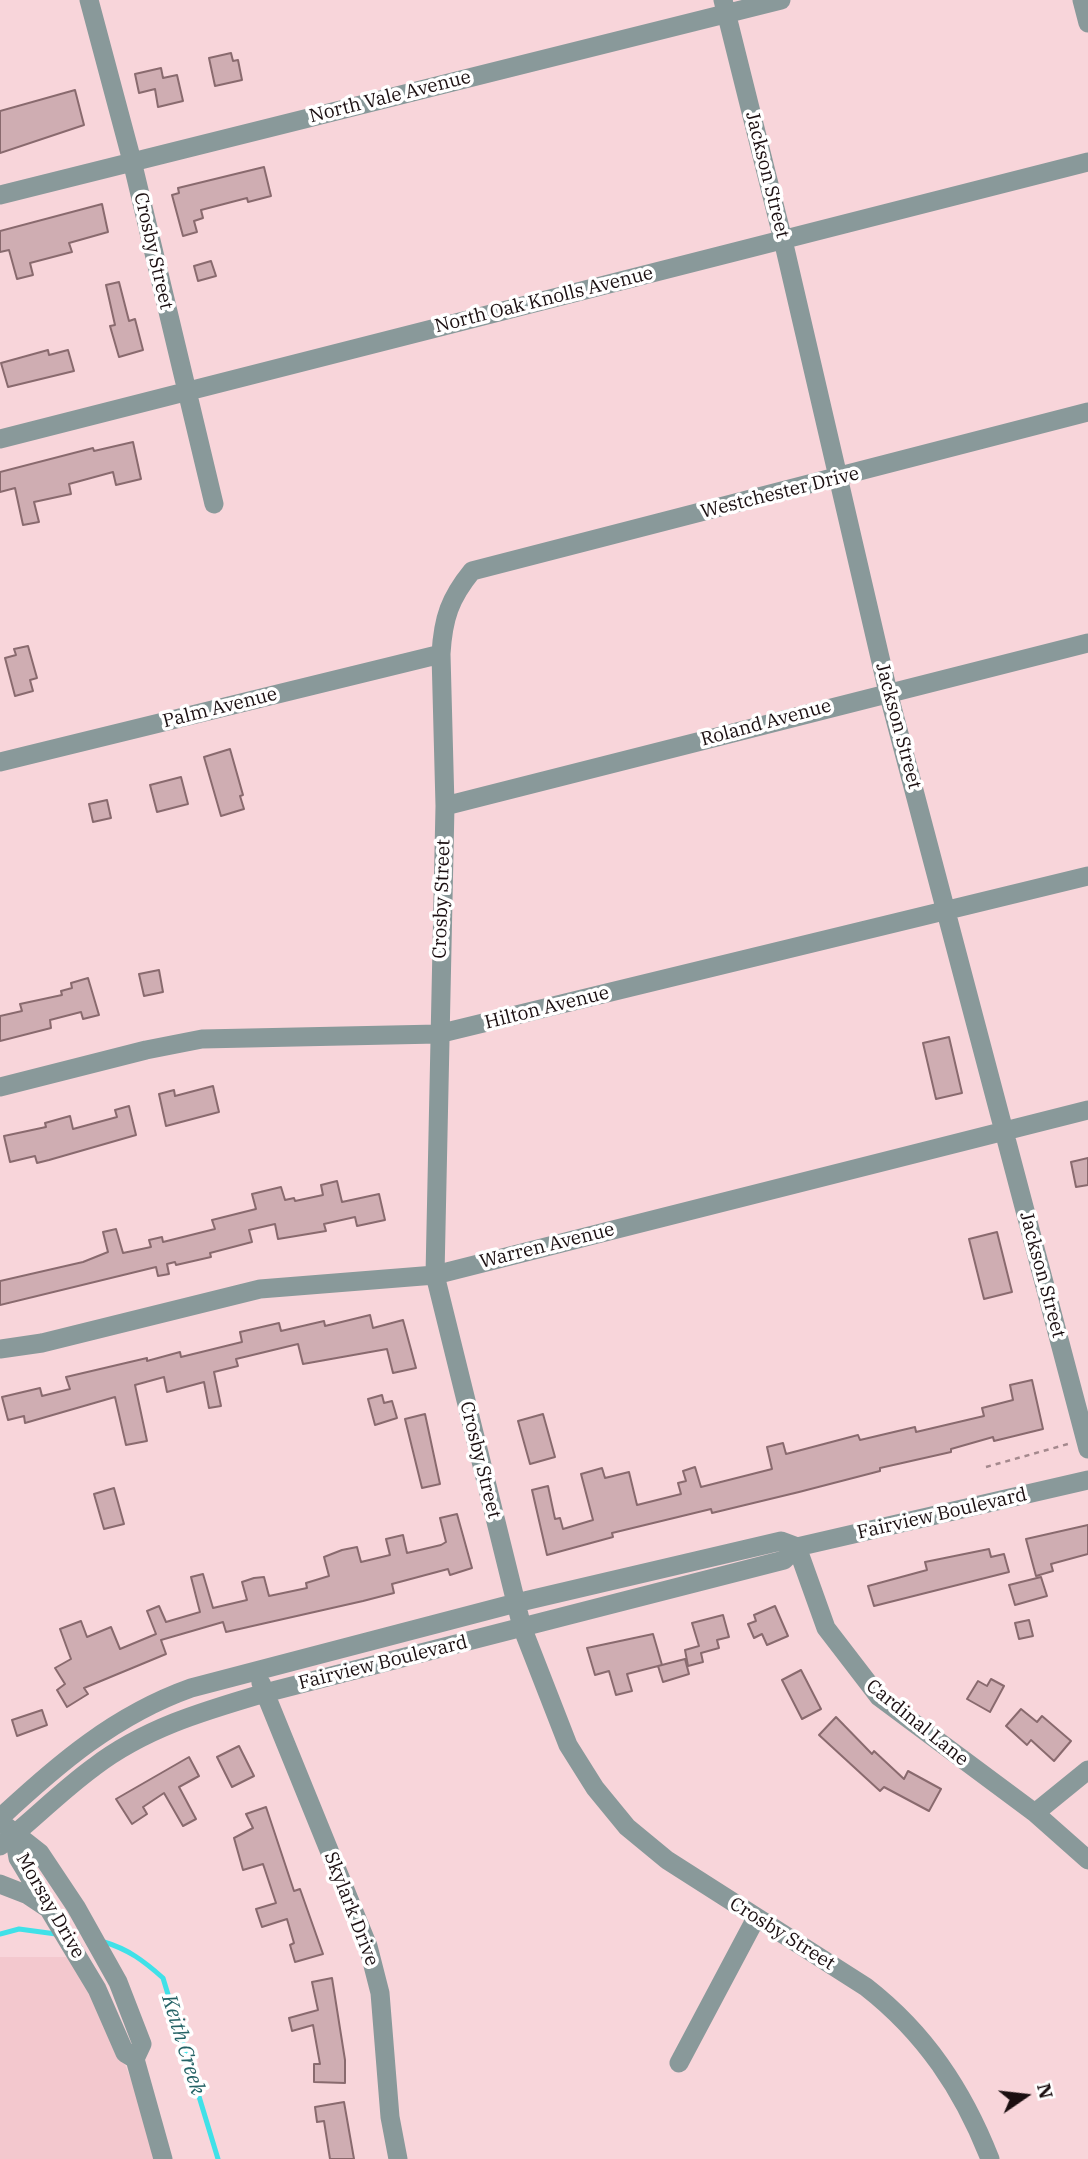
<!DOCTYPE html>
<style>
body{margin:0}
#map{position:relative;width:1088px;height:2159px;overflow:hidden;background:#f8d5da;font-family:"IBM Plex Serif",serif}
canvas{display:block}
.north{position:absolute;left:990px;top:2061px;width:70px;height:70px;-webkit-text-stroke:5px #fff;paint-order:stroke;rotate:76deg;font-size:19px;font-weight:700;line-height:28px;text-align:center;color:#1b0f11}
.north::after{content:'';display:block;margin:auto;width:24px;height:32px;background:#1b0f11;clip-path:polygon(50% 0,100% 100%,50% 72%,0 100%)}
</style>
<div id="map">
<canvas width="1088" height="2159"></canvas>
<div class="north">N</div>
</div>
<script>
const c = document.querySelector('canvas').getContext('2d');
c.lineJoin = 'round';
function fillPath(path, color) { c.fillStyle = color; c.fill(path, 'evenodd'); }
function trace(path, color, width, dash) { c.strokeStyle = color; c.lineWidth = width; c.lineCap = dash ? 'butt' : 'round'; c.setLineDash(dash || []); c.stroke(path); }
function drawText(font, color, halo, rows, align = 'center') {
  c.font = font + ' "IBM Plex Serif",serif'; c.lineWidth = 7; c.setLineDash([]); c.textBaseline = 'middle'; c.strokeStyle = halo; c.fillStyle = color; for (const [text, x, y, turn = 0] of rows) {
    c.save(); c.translate(x, y); c.rotate((+turn || 0) * Math.PI / 180); c.textAlign = isNaN(turn) ? turn : align; if (halo) c.strokeText(text, 0, 0); c.fillText(text, 0, 0); c.restore();
  }
}
fillPath(new Path2D(`
 M0,1957H71L114,2038L135,2089L154,2159H0Z`), '#f3c8ce');
trace(new Path2D(`
 M0,1934L19,1929L56,1934
 M104,1942C128,1949 144,1961 163,1978L218,2159`), '#40e1e8', 5);
const building = new Path2D(`
 M231,53L233,61L238,60L242,80L215,86L209,58Z
 M161,68L163,78L177,75L183,101L158,107L155,89L139,93L135,74Z
 M75,90L84,125L0,153V111Z
 M264,167L271,196L248,202L247,198L201,210L203,218L194,221L197,232L183,236L172,195L179,193L178,188Z
 M102,204L108,232L69,243L72,252L30,263L33,275L17,279L9,250L0,252V231Z
 M211,261L216,276L198,281L194,266Z
 M119,282L129,321L135,319L143,350L119,357L110,326L115,325L106,285Z
 M48,350L49,355L68,350L74,371L8,387L1,363Z
 M133,442L141,479L116,485L113,472L69,484L71,494L34,502L39,522L23,525L15,488L0,492V472L93,448L94,451Z
 M28,646L37,678L30,680L33,691L15,696L5,658L16,655L14,649Z
 M230,749L243,795L240,796L244,809L221,816L204,757Z
 M181,777L188,804L157,812L150,785Z
 M107,800L111,818L93,822L89,804Z
 M159,970L163,992L144,996L139,974Z
 M88,978L99,1015L83,1019L81,1012L50,1020L51,1028L0,1041V1016L22,1011L20,1004L62,995L61,991L72,988L71,983Z
 M949,1037L962,1093L936,1099L923,1043Z
 M213,1086L219,1112L166,1126L159,1094L174,1090L175,1096Z
 M129,1106L136,1135L49,1160L37,1163L35,1156L10,1162L4,1136L46,1127L45,1123L70,1116L73,1129L117,1117L115,1110Z
 M1088,1158V1185L1076,1187L1071,1162Z
 M337,1181L342,1202L379,1194L385,1220L357,1226L355,1217L324,1224L326,1231L278,1239L275,1224L249,1230L252,1242L210,1253L211,1257L176,1265L175,1262L167,1264L169,1274L158,1276L156,1267L0,1305V1281L83,1262L108,1252L103,1232L116,1229L123,1253L151,1247L149,1240L162,1237L163,1242L215,1229L212,1220L256,1209L252,1194L281,1187L285,1200L294,1198L295,1201L323,1195L321,1185Z
 M997,1232L1012,1292L984,1299L969,1239Z
 M370,1315L373,1328L403,1320L416,1368L393,1373L387,1349L303,1364L298,1344L236,1359L238,1366L214,1372L221,1406L209,1408L204,1382L167,1392L164,1377L135,1385L147,1441L126,1445L115,1397L25,1423L24,1416L8,1420L2,1397L40,1388L42,1396L70,1389L66,1377L147,1358V1361L180,1352L181,1357L242,1342L240,1332L279,1323L281,1331L324,1321L325,1326Z
 M1032,1380L1043,1429L994,1441L993,1437L951,1449V1452L880,1468V1471L799,1492L712,1513L711,1509L612,1533L613,1537L547,1555L532,1490L548,1486L555,1519L560,1518L563,1529L593,1520L581,1474L602,1468L605,1478L629,1472L637,1505L681,1494L678,1483L686,1481L683,1471L695,1467L701,1487L772,1469L767,1447L783,1443L786,1454L858,1435L860,1440L915,1427L916,1432L984,1416L982,1408L1013,1400L1010,1385Z
 M382,1395L384,1403L392,1401L397,1418L375,1425L368,1399Z
 M425,1414L440,1484L422,1488L405,1419Z
 M543,1414L555,1457L530,1464L518,1421Z
 M114,1488L124,1524L104,1529L94,1494Z
 M457,1514L472,1568L450,1575L448,1569L392,1584L394,1593L363,1601L226,1632L223,1622L161,1640L166,1654L84,1688L88,1694L67,1707L57,1690L65,1684L55,1668L71,1659L60,1629L81,1621L87,1637L111,1627L120,1649L156,1634L147,1611L159,1606L166,1622L200,1612L191,1577L203,1574L213,1608L247,1600L242,1582L254,1578L264,1577L269,1596L307,1588L306,1583L329,1576L324,1557L342,1550L357,1547L361,1562L390,1555L386,1539L403,1535L407,1553L441,1545L446,1542L440,1518Z
 M1088,1525V1554L1051,1564L1053,1571L1036,1576L1026,1539Z
 M989,1549L991,1557L1004,1554L1009,1572L874,1606L868,1586L927,1570L925,1562Z
 M1041,1577L1047,1596L1015,1605L1009,1585Z
 M775,1606L788,1636L767,1645L762,1634L754,1638L748,1624L756,1621L754,1615Z
 M723,1615L729,1637L717,1640L719,1648L701,1653L703,1662L688,1666L685,1650L699,1646L692,1623Z
 M1029,1620L1033,1636L1019,1639L1015,1623Z
 M653,1634L662,1665L627,1674L632,1691L616,1695L609,1671L595,1675L587,1648Z
 M685,1659L689,1674L663,1682L658,1666Z
 M801,1670L821,1709L802,1719L782,1680Z
 M991,1679L1004,1686L990,1712L967,1699L978,1681L987,1686Z
 M1021,1709L1037,1722L1042,1716L1071,1741L1054,1761L1031,1740L1027,1745L1006,1726Z
 M42,1710L47,1725L17,1736L12,1720Z
 M836,1717L872,1754L874,1751L904,1779L908,1771L941,1789L929,1811L884,1787L880,1791L819,1735Z
 M239,1746L254,1776L232,1787L217,1757Z
 M189,1757L199,1776L179,1787L196,1819L183,1826L164,1793L143,1807L147,1814L132,1824L116,1799Z
 M266,1807L294,1891L300,1889L323,1954L295,1962L290,1945L294,1943L287,1919L262,1927L256,1909L276,1903L263,1864L243,1870L234,1838L253,1828L246,1814Z
 M332,1978L345,2060V2083L314,2082V2064H320L313,2025L292,2031L289,2018L318,2010L312,1982Z
 M344,2102L354,2159H330L324,2121L317,2122L315,2107Z`);
fillPath(building, '#cfadb2');
trace(building, '#896a6e', 2);
trace(new Path2D(`
 M986,1467L1068,1444`), '#a4898d', 2.5, [5, 5]);
trace(new Path2D(`
 M89,0L132,161L214,504
 M723,0L783,240L888,692L1088,1449
 M1082,0L1088,23
 M0,195L781,0
 M0,439L1088,162
 M0,762L441,654
 M445,806L1088,643
 M0,1087L146,1050L202,1039L438,1034L1088,876
 M0,1349L42,1343L260,1289L435,1275L1088,1110
 M797,1547L826,1628L879,1697L1035,1813L1088,1860
 M261,1683L368,1946L380,1993L390,2117L398,2159
 M1035,1813L1088,1770
 M0,1818C58,1764 115,1715 191,1688L516,1603L781,1541L797,1547
 M7,1827L40,1853L76,1907L118,1982L142,2044L135,2059L163,2159
 M14,1835L18,1858L97,1989L125,2053L135,2059
 M0,1846C32,1821 61,1791 94,1767C145,1728 204,1711 265,1693L784,1560L797,1547L1088,1480
 M0,1884L28,1895L46,1907
 M679,2063L756,1918
 M990,2159C963,2090 925,2033 866,1987L667,1860L627,1827L595,1788L568,1745L522,1627L435,1275L445,806L441,654C443,618 450,598 472,571L1088,412`), '#89999a', 19);
drawText('19px', '#1b0f11', '#fff', [
 ["North Vale Avenue",390,97,-14],
 ["Jackson Street",767,175,76],
 ["Crosby Street",153,251,77],
 ["North Oak Knolls Avenue",544,300,-14],
 ["Westchester Drive",780,493,-14],
 ["Palm Avenue",220,708,-14],
 ["Roland Avenue",766,723,-15],
 ["Jackson Street",898,726,75],
 ["Crosby Street",442,899,-88],
 ["Hilton Avenue",547,1008,-14],
 ["Warren Avenue",547,1246,-14],
 ["Jackson Street",1042,1275,75],
 ["Crosby Street",480,1460,76],
 ["Fairview Boulevard",942,1514,-13],
 ["Fairview Boulevard",383,1663,-14],
 ["Cardinal Lane",917,1723,39],
 ["Morsay Drive",50,1906,60],
 ["Skylark Drive",351,1909,69],
 ["Crosby Street",782,1934,32]
]);
drawText('italic 21px', '#246265', '#fff', [
 ["Keith Creek",183,2045,73]
]);
</script>
